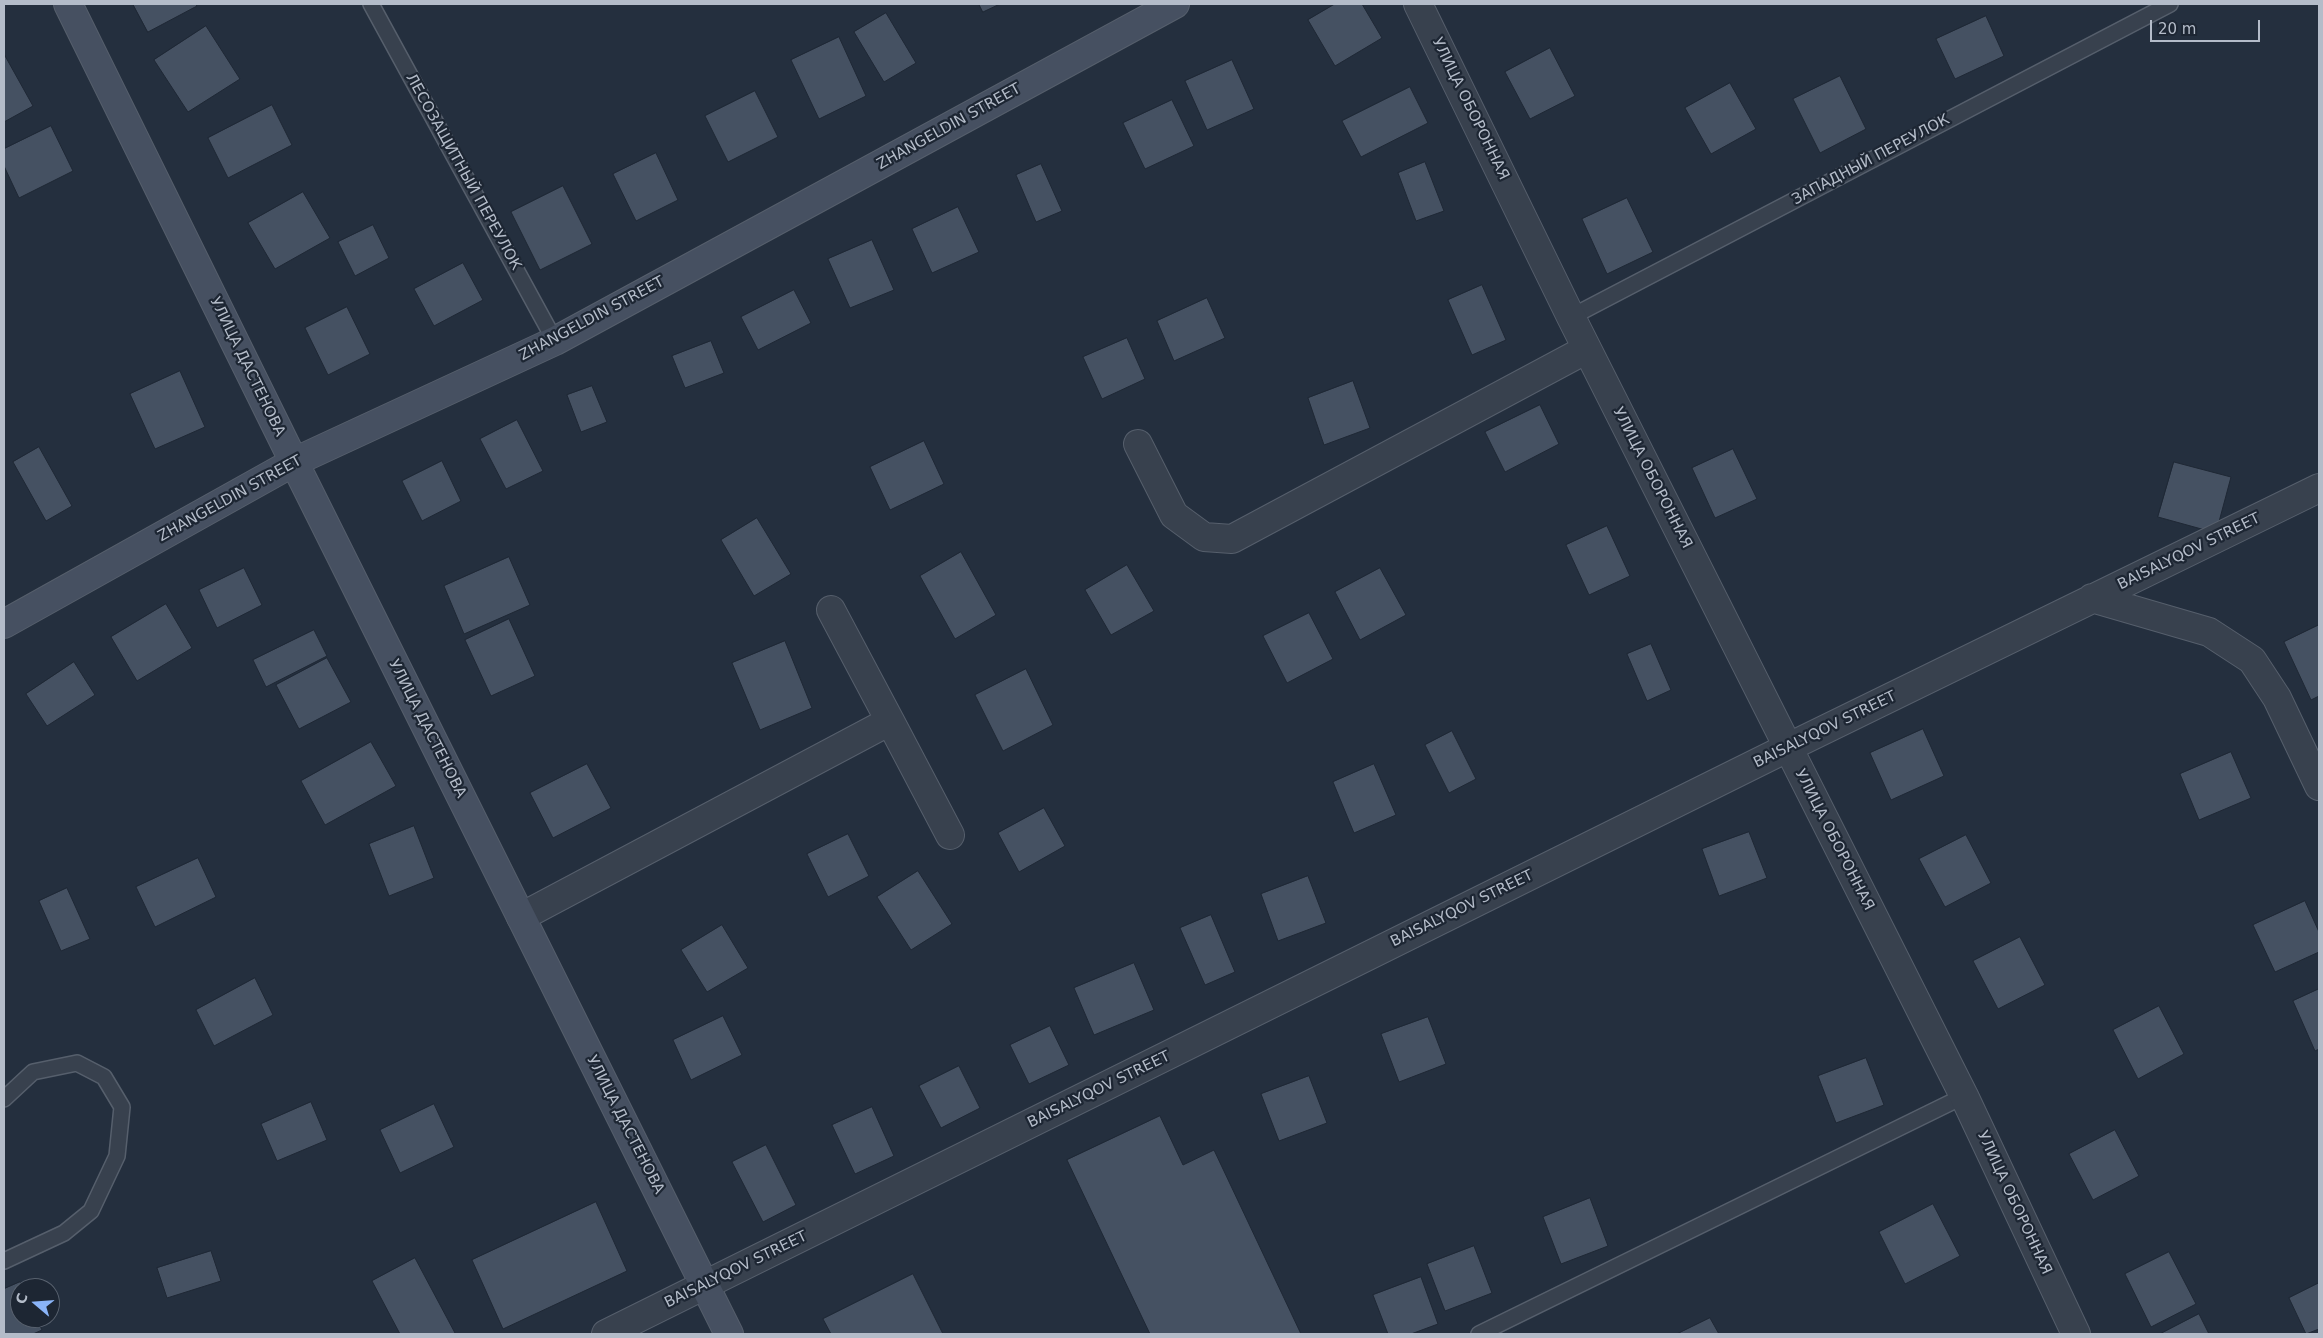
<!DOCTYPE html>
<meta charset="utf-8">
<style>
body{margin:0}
#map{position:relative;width:2323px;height:1338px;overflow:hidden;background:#242f3e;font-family:"DejaVu Sans",sans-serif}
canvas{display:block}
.frame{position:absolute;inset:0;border:5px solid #b4bcc9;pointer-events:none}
.north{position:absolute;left:10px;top:1278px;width:50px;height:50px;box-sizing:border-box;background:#1d2633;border:1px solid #59626f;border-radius:50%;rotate:288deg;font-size:14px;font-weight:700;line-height:20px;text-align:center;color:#b4bcc9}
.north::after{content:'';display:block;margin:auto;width:18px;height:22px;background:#8ab4f8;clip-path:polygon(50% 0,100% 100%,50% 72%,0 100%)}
.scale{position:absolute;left:2150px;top:20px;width:110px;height:22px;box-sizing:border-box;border:2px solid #b4bcc9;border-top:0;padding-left:6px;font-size:15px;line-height:18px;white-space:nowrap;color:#b4bcc9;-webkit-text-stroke:4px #1d2633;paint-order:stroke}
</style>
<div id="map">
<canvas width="2323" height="1338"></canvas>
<div class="frame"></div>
<div class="north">С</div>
<div class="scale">20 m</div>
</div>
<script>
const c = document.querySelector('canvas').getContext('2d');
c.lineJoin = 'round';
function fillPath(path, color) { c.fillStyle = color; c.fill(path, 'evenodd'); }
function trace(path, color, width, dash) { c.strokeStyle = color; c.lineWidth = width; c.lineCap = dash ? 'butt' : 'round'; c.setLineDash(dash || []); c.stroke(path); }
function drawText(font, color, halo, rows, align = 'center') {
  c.font = font + ' "DejaVu Sans",sans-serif'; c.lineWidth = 4.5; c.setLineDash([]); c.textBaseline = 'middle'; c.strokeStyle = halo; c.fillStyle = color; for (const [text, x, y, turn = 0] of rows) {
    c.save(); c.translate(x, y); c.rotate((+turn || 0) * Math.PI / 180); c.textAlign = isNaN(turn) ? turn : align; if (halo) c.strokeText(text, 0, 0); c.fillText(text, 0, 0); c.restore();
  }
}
const building = new Path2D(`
 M133,4H195L197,6L148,32Z
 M979,4H1000L983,12Z
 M1335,4H1362L1382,38L1335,66L1308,20Z
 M886,13L916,63L884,82L854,32Z
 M1986,16L2004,56L1955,79L1936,39Z
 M206,26L240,79L188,112L154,60Z
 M839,37L866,96L819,119L791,60Z
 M1550,48L1575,96L1530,119L1505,72Z
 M4,54L33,106L4,122Z
 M1232,60L1254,109L1207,130L1185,81Z
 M1840,76L1866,129L1820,153L1793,99Z
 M1730,83L1756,129L1711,154L1685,108Z
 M1410,87L1428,123L1361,157L1342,121Z
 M755,91L778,137L728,162L705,116Z
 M1172,100L1194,146L1145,169L1123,123Z
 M272,105L292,145L228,178L208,138Z
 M51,126L73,171L19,198L4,166V149Z
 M656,153L678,200L636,221L613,174Z
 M1425,162L1444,211L1416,221L1398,173Z
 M1041,164L1062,211L1036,222L1016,175Z
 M563,186L592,244L540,270L511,212Z
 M303,192L330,238L275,269L248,223Z
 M1627,198L1653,252L1607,274L1582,219Z
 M958,207L979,252L932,273L912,229Z
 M373,225L389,258L355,276L338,242Z
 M872,240L894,290L850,308L828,259Z
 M463,263L483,300L434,326L414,289Z
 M1482,285L1506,340L1472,355L1448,300Z
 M794,290L811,323L758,350L741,317Z
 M1207,298L1225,338L1174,361L1157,321Z
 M347,307L370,354L328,375L305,328Z
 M1127,338L1145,379L1102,399L1083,357Z
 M711,341L724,373L685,388L672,356Z
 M180,371L205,427L155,449L130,394Z
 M1353,381L1370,428L1324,445L1308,398Z
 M592,386L607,422L581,432L567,395Z
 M1540,405L1559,444L1505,472L1485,432Z
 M517,420L543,471L506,489L480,439Z
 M924,441L944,484L890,510L870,467Z
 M39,447L72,506L46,521L13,462Z
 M1733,449L1757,499L1715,518L1692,468Z
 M442,461L461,501L422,521L402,481Z
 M2174,462L2231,477L2216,533L2158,517Z
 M757,518L791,574L754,596L721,540Z
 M1607,526L1630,576L1589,595L1566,545Z
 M961,552L996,615L955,639L920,576Z
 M509,557L530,605L464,634L444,586Z
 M1127,565L1154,611L1111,635L1085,590Z
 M244,568L262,605L217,628L199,590Z
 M1380,568L1406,615L1360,640L1335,592Z
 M166,604L192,648L137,681L111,637Z
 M1309,613L1333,659L1287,683L1263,636Z
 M509,619L535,676L491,696L465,640Z
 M2319,625V696L2311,700L2284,642Z
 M314,630L327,656L266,687L253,660Z
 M785,641L812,708L760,730L732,663Z
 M1651,644L1671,690L1647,701L1627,654Z
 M327,658L351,702L299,729L276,685Z
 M74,662L95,695L47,726L26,694Z
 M1026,669L1053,725L1003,751L975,695Z
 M1923,729L1944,776L1891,800L1870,753Z
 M1452,731L1476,779L1449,793L1425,745Z
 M371,742L396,786L325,825L301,781Z
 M2231,752L2251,798L2199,820L2180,774Z
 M587,764L611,808L553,838L530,793Z
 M1374,764L1396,815L1354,833L1333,782Z
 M1044,808L1065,846L1019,872L998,833Z
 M414,826L434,878L389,896L369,844Z
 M1749,832L1767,878L1719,896L1702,849Z
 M848,834L869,876L828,897L807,854Z
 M1966,835L1991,883L1945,907L1919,859Z
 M198,858L216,897L155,927L136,887Z
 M918,871L952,924L911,950L877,897Z
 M1308,876L1326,923L1278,941L1261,894Z
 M67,888L90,939L61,951L39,901Z
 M2305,901L2319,932V952L2275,972L2253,925Z
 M1211,915L1235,972L1205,985L1180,928Z
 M722,925L748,968L707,992L681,950Z
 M2020,937L2045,985L1998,1009L1973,961Z
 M1134,963L1154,1010L1094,1035L1074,988Z
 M255,978L273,1015L214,1046L196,1010Z
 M2319,989V1049L2315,1051L2293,1001Z
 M2159,1006L2184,1054L2138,1079L2113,1030Z
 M723,1016L742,1055L691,1080L673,1040Z
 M1428,1017L1446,1064L1399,1082L1381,1034Z
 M1050,1026L1069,1065L1029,1084L1010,1045Z
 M1866,1058L1884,1105L1836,1123L1818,1076Z
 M959,1066L980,1108L941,1128L919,1086Z
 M1309,1076L1327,1123L1279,1141L1261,1094Z
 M311,1102L327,1140L277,1161L261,1124Z
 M434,1104L454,1147L400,1173L380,1130Z
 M872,1107L894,1156L855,1174L832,1125Z
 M1160,1116L1183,1165L1214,1150L1301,1334H1150L1067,1160Z
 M2115,1130L2139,1176L2093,1200L2069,1154Z
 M766,1145L796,1205L763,1222L732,1162Z
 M1590,1198L1608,1246L1561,1264L1543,1217Z
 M596,1202L627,1271L503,1329L472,1260Z
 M1933,1204L1960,1256L1905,1284L1879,1232Z
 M1474,1246L1492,1293L1445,1311L1427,1264Z
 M211,1251L221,1281L167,1298L157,1268Z
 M2169,1252L2196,1304L2151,1327L2125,1274Z
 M415,1258L455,1333L453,1334H400L372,1281Z
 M913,1274L943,1334H831L823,1319Z
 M1421,1277L1438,1324L1411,1334H1388L1373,1295Z
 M20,1282L23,1288H20V1318H36L42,1330L33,1334H4V1289Z
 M2319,1283V1329L2306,1334L2289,1298Z
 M2199,1314L2209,1334H2160Z
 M1710,1318L1719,1334H1677Z`);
fillPath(building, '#455162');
trace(building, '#1f2835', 1);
const lane = new Path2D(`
 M371,4L555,341
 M1571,317L2170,4
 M4,1099L33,1072L77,1063L104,1077L122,1107L117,1156L91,1211L64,1233L4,1261
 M1479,1334L1964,1096`);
const street = new Path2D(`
 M1418,4L1571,317L1964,1096L2076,1334
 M1138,444L1174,515L1204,537L1232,539L1587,349
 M2092,598L2209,632L2252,660L2277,698L2319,786
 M890,721L950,835
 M521,917L890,721L831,610
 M606,1334L1787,748L2319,488`);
const secondary = new Path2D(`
 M68,4L294,462L729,1334
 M4,624L294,462L555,341L1175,4`);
trace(lane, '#565f6c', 18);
trace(street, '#565f6c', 30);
trace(secondary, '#565f6c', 30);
trace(lane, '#38414e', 15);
trace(street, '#38414e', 28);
trace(secondary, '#465061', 28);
drawText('15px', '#b4bcc9', '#1d2633', [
 ["УЛИЦА ОБОРОННАЯ",1470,109,64],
 ["ZHANGELDIN STREET",949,127,-29],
 ["ЗАПАДНЫЙ ПЕРЕУЛОК",1871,160,-28],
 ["ЛЕСОЗАЩИТНЫЙ ПЕРЕУЛОК",463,172,61],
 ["ZHANGELDIN STREET",592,319,-28],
 ["УЛИЦА ДАСТЕНОВА",247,367,64],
 ["УЛИЦА ОБОРОННАЯ",1652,478,63],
 ["ZHANGELDIN STREET",230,499,-29],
 ["BAISALYQOV STREET",2189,552,-26],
 ["УЛИЦА ДАСТЕНОВА",427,729,63],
 ["BAISALYQOV STREET",1825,730,-26],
 ["УЛИЦА ОБОРОННАЯ",1834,840,63],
 ["BAISALYQOV STREET",1462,909,-26],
 ["BAISALYQOV STREET",1099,1090,-26],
 ["УЛИЦА ДАСТЕНОВА",625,1125,63],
 ["УЛИЦА ОБОРОННАЯ",2014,1203,65],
 ["BAISALYQOV STREET",736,1270,-26]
]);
</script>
